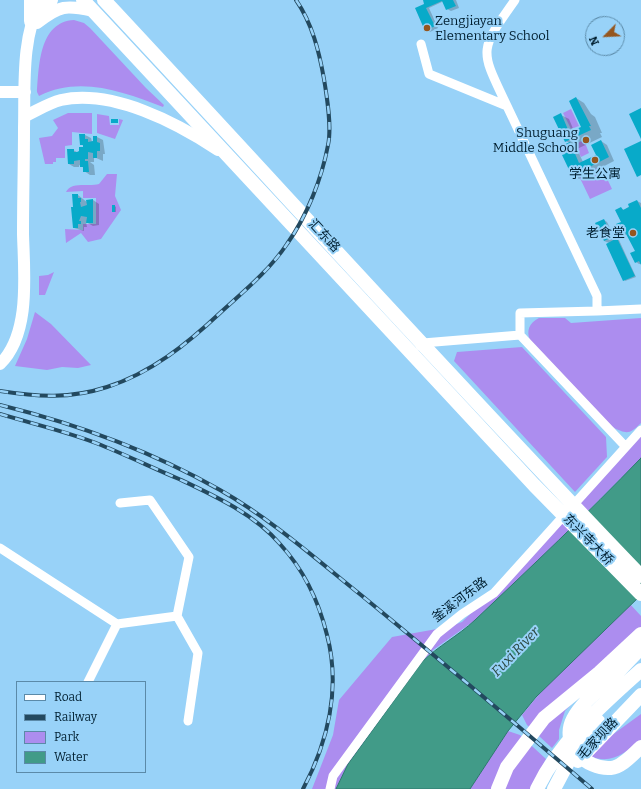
<!DOCTYPE html>
<meta charset="utf-8">
<style>
body{margin:0}
#map{position:relative;width:641px;height:789px;overflow:hidden;background:#98d2f8;font-family:Bitter,serif}
canvas{display:block}
.legend{position:absolute;left:16px;top:681px;width:130px;height:92px;box-sizing:border-box;background:#98d2f8;border:1px solid #5b8aa8;margin:0;padding:5px 7px;list-style:none;font-size:12px;color:#001f30}
.legend li{display:flex;align-items:center;gap:8px;height:20px}
.legend b{width:20px;border:1px solid #5b8aa8}
.north{position:absolute;left:585px;top:16px;width:40px;height:40px;box-sizing:border-box;background:#98d2f8;border:1px solid #5b8aa8;border-radius:50%;rotate:246deg;font-size:11px;font-weight:700;line-height:16px;text-align:center;color:#001f30}
.north::after{content:'';display:block;margin:auto;width:14px;height:18px;background:#95561e;clip-path:polygon(50% 0,100% 100%,50% 72%,0 100%)}
</style>
<div id="map">
<canvas width="641" height="789"></canvas>
<ul class="legend">
<li><b style="height:5px;background:#fff"></b>Road</li>
<li><b style="height:5px;background:#23495f"></b>Railway</li>
<li><b style="height:11px;background:#ac8def"></b>Park</li>
<li><b style="height:11px;background:#419b88"></b>Water</li>
</ul>
<div class="north">N</div>
</div>
<script>
const c = document.querySelector('canvas').getContext('2d');
c.lineJoin = 'round';
function fillPath(path, color) { c.fillStyle = color; c.fill(path, 'evenodd'); }
function trace(path, color, width, dash) { c.strokeStyle = color; c.lineWidth = width; c.lineCap = dash ? 'butt' : 'round'; c.setLineDash(dash || []); c.stroke(path); }
function drawText(font, color, halo, rows, align = 'center') {
  c.font = font + ' Bitter,"Noto Sans SC",serif'; c.lineWidth = 4; c.setLineDash([]); c.textBaseline = 'middle'; c.strokeStyle = halo; c.fillStyle = color; for (const [text, x, y, turn = 0] of rows) {
    c.save(); c.translate(x, y); c.rotate((+turn || 0) * Math.PI / 180); c.textAlign = isNaN(turn) ? turn : align; if (halo) c.strokeText(text, 0, 0); c.fillText(text, 0, 0); c.restore();
  }
}
fillPath(new Path2D(`
 M74,20L84,23L90,28L146,88L164,105L163,107C124,92 80,75 39,96L37,92C39,66 39,22 74,20Z
 M571,109L579,126L571,129L563,113Z
 M68,113H92V134L72,132V145L65,146V158H56V162H53V164H45L39,138L52,136L58,128L53,120Z
 M97,114L109,116L110,125H119V119L123,120L115,139L97,133Z
 M584,140L589,153L581,157L575,144Z
 M601,166L612,189L590,199L579,176Z
 M107,174H117L115,196L121,210L101,239L88,242L81,233L66,243L65,229L83,230V224H96V198H83V191L66,192C71,181 89,187 99,184Z
 M54,272L45,295H39V276L48,275Z
 M35,312L51,324L91,365L78,368L62,367L47,370L15,366L27,339Z
 M539,318H565L571,323L641,318V423C629,435 627,434 612,427L530,340C526,331 529,323 539,318Z
 M522,347L606,437L607,457L575,492L454,361L457,352Z
 M641,436V458L551,548L474,621L433,650L413,672L348,764L336,789H312L333,735L339,700L392,637L448,627L462,622L558,527Z
 M630,604L641,616V630L565,711L559,730V739L552,748L527,725L522,715C554,674 593,640 630,604Z
 M641,714V740C625,753 611,765 590,756L608,738Z
 M508,731L520,735L546,759L530,789H470Z`), '#ac8def');
const water = new Path2D(`
 M641,458V595L536,697L508,731L470,789H336L348,764L422,662C438,646 458,636 475,620C531,567 587,514 641,458Z`);
fillPath(water, '#419b88');
trace(water, '#2e766e', 1);
fillPath(new Path2D(`
 M424,0H456L459,8L451,11L447,9L444,1L429,8L438,28L430,32L426,30Z
 M576,98L584,103L591,114L595,117L602,133H600L602,137L577,149L583,162L597,156L601,141L607,145L614,161L579,179L573,175L566,155L569,143L566,141L561,115L569,119L574,131L583,127Z
 M85,135L91,138L92,142H94L97,137L103,140L105,154H103V161L94,157V162H90L94,165L95,175H90L84,171V168L79,165V167H74L69,164L73,150L79,153L86,148L81,144Z
 M78,195L88,203L93,200L99,204V225L93,226L86,222L87,227H84V231L74,228Z
 M637,201L641,203V264H639L636,262V252L628,234L625,235L622,233L621,208L624,210Z
 M115,206L116,207V212H113Z
 M604,220L607,222L616,240H619L636,277L625,281L609,243L604,241Z`), '#0003');
fillPath(new Path2D(`
 M423,0H453L456,6L446,10L442,1L426,8L435,26L425,31L415,8L424,4Z
 M576,97L591,126H589L591,130L565,142L553,117L561,113L569,132L581,127L569,101Z
 M641,108V139L629,114Z
 M111,119H118V123H111Z
 M79,134H85V139H88V142L93,141V136H97V142L100,143V151H97V158H93V153L88,152V159H85V161H88L89,172H83V167H80V160L74,161V164H68L67,149H74V152H77L79,151V147H83V145H80Z
 M601,140L609,157L572,176L562,155L565,154L561,146L570,142L579,163L596,155L591,145Z
 M641,141V175L637,177L624,149Z
 M72,194H78V198H81V202H80L81,207L87,205L86,200L93,199V223H86L87,217L81,216L79,221H81V224H78V228H73L71,207H73Z
 M637,200L641,208V265L639,261L635,263L630,253L635,251L625,232L621,234L616,224L621,222L615,210L621,207L623,210L629,207L628,204Z
 M112,205H115V212H112Z
 M604,219L612,237L604,241L595,223Z
 M617,238L635,276L623,281L606,244Z`), '#08aac9');
trace(new Path2D(`
 M421,44L429,74L507,106L597,296V311L520,313V335
 M507,106C480,49 478,52 515,0
 M597,311L641,309
 M420,346L423,343L520,335L625,446
 M120,503L150,500L189,557L177,616L198,653L188,721
 M0,548L117,624L177,616
 M88,682L117,624
 M330,789L333,776L437,634L462,614L494,593L641,430`), '#fff', 9);
trace(new Path2D(`
 M41,17L52,0
 M37,23C60,5 66,5 93,11
 M0,92H25
 M25,116C36,111 49,103 61,100C113,89 177,123 218,150
 M0,364C31,334 24,273 23,234C23,198 24,163 24,128C25,86 21,38 41,0`), '#fff', 12);
trace(new Path2D(`
 M83,0L534,485L641,594
 M104,0C283,192 459,387 641,576
 M641,648C632,657 624,666 615,675C601,688 582,702 573,719C560,744 586,770 611,768C622,767 633,754 641,747
 M578,761L641,695
 M498,789L507,767L544,718L599,673L641,634
 M537,789C560,741 602,705 641,670
 M554,789L573,753L598,721`), '#fff', 14);
trace(new Path2D(`
 M32,0V21`), '#fff', 16);
const rail = new Path2D(`
 M0,391C38,397 70,399 107,387C151,373 187,344 220,313C243,292 269,271 287,244C307,216 322,178 328,145C332,127 327,97 324,79C319,51 312,23 296,0
 M0,405C77,424 151,451 220,490C271,519 316,559 361,595C439,659 516,724 592,789
 M0,414C33,424 69,432 101,445C128,456 153,468 179,479C215,496 254,514 280,544C303,569 319,602 327,635C341,688 328,742 303,789`);
trace(rail, '#23495f', 4);
trace(rail, '#98d2f8', 2.5, [8]);
for (const [x, y, r, color] of [
 [427,28,4,"#95561e"],
 [586,140,4,"#95561e"],
 [595,160,4,"#95561e"],
 [633,233,4,"#95561e"]
]) { const dot = new Path2D(); dot.arc(x, y, r, 0, 2 * Math.PI); c.fillStyle = color; c.fill(dot); trace(dot, '#98d2f8', 1.5); }
drawText('13px', '#001f30', '#98d2f8', [
 ["Zengjiayan",435,21,"left"],
 ["Elementary School",435,36,"left"],
 ["Shuguang",578,133],
 ["Middle School",578,148],
 ["学生公寓",595,174,"center"],
 ["老食堂",625,233]
], 'right');
drawText('13px', '#001f30', '#98d2f8', [
 ["汇东路",324,236,47],
 ["东兴寺大桥",588,540,46],
 ["釜溪河东路",460,600,-37],
 ["毛家坝路",598,739,-47]
]);
drawText('italic 14px', '#2c4841', '#98d2f8', [
 ["Fuxi River",516,652,-46]
]);
</script>
